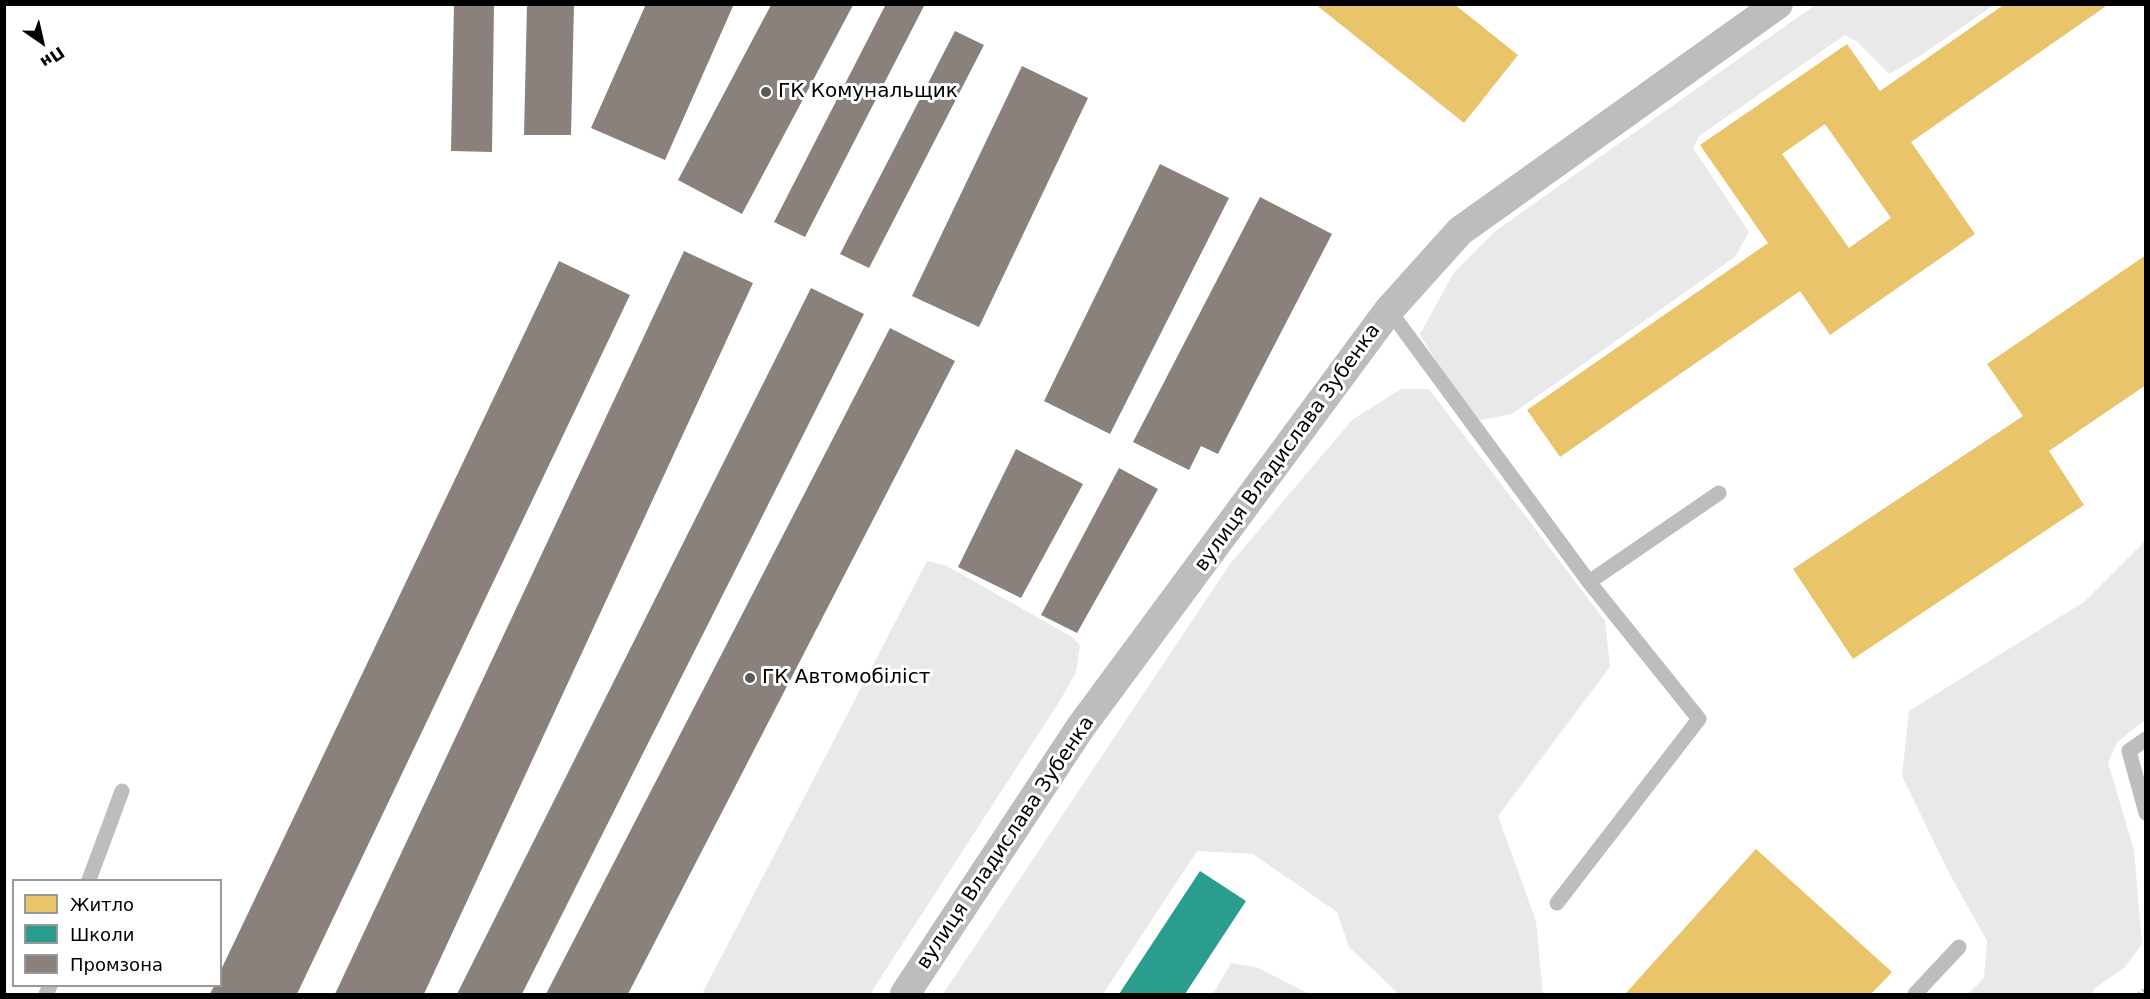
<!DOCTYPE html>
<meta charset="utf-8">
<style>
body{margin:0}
#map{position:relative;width:2150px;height:999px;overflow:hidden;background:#fff;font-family:"DejaVu Sans",sans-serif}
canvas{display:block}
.frame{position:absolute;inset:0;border:6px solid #000;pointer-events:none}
.legend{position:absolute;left:12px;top:879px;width:210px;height:108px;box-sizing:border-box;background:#fff;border:2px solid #999;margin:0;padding:8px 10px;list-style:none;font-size:18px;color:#000}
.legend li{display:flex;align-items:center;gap:12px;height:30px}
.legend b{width:30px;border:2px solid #999}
.north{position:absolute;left:12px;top:12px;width:60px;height:60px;-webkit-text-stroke:4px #fff;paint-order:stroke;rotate:146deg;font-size:16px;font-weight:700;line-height:24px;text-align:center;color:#000}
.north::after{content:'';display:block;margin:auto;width:21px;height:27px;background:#000;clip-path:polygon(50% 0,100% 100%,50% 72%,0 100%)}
</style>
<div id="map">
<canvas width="2150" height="999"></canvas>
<div class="frame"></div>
<ul class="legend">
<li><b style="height:16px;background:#e9c46a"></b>Житло</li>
<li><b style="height:16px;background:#2a9d8f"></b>Школи</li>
<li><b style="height:16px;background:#8a817c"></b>Промзона</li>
</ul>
<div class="north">Пн</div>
</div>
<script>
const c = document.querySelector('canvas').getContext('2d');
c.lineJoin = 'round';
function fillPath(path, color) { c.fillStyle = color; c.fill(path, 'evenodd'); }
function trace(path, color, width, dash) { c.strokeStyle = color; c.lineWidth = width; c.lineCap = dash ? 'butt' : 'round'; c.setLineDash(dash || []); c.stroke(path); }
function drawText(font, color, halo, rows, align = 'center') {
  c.font = font + ' "DejaVu Sans",sans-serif'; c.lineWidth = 6; c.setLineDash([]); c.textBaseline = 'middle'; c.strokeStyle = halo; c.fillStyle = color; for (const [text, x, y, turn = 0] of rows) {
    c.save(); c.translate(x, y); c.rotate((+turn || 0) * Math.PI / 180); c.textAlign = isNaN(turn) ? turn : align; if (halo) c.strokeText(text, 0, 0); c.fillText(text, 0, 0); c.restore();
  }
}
fillPath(new Path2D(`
 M1815,5H1994L1920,56L1889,74L1856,41L1845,35L1699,136L1693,148L1749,232L1735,257L1512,414L1480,420L1448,382L1420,334L1453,274L1494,232Z
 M1401,389H1429L1605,621L1610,667L1498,816L1536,921L1543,994H1399L1349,947L1337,912L1253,854L1197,851L1103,994H943L1230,564L1352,420Z
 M2145,523V720L2117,742L2108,763L2134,850L2142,944L2124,968L2095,988L2092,994H1968L1984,978L1987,941L1948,871L1902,776L1909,711L2084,602L2144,542Z
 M927,561L945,565L1072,637L1080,645L1076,672L1061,699L870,994H702Z
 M1231,963L1256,967L1309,994H1213Z`), '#e9e9e9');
fillPath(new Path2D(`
 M1315,4H1454L1518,55L1464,123Z
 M2005,4H2109L1911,142L1975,234L1830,335L1800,291L1560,457L1527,410L1768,243L1700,145L1847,44L1880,91ZM1825,124L1891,218L1849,248L1782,154Z
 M2146,255V385L2049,451L2084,505L1853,659L1793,569L2023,416L1987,364Z
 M1756,849L1892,972L1871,994H1625Z`), '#e9c46a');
fillPath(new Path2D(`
 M1200,871L1246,901L1185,994H1119Z`), '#2a9d8f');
fillPath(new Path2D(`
 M454,4H494L492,152L451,151Z
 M527,4H574L571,135H524Z
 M646,4H734L665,160L591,128Z
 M886,4H925L805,237L774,222Z
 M771,5H853L742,214L678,180Z
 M955,31L984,45L869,268L840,254Z
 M1022,66L1088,98L979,327L912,296Z
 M1160,164L1229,198L1110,434L1044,401Z
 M1260,197L1332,234L1218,454L1201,446L1189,470L1133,442Z
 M684,251L753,283L424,994H335Z
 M559,261L630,295L297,994H210L214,986H220V972Z
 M811,288L864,314L522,994H457Z
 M890,328L955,361L628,994H546Z
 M1016,449L1083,484L1021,598L958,567Z
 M1119,468L1158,489L1077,633L1041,615Z`), '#8a817c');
trace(new Path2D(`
 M2139,994L2146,988`), '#b8b8b8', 4, [1.5, 3]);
trace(new Path2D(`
 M1389,310L1589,582L1719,493
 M2146,739L2129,751L2146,813
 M89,880L122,791
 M1557,903L1699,719L1589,582
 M46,994L50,986
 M1915,994L1959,947`), '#bdbdbd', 15);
trace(new Path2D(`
 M905,994L1080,728L1389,310L1460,231L1778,4`), '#bdbdbd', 30);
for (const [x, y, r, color] of [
 [766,92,6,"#595959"],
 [750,678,6,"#595959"]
]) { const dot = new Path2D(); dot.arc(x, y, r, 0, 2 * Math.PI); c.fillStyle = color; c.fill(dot); trace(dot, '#fff', 2); }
drawText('20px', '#000', '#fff', [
 ["ГК Комунальщик",778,92],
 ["ГК Автомобіліст",762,678]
], 'left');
drawText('20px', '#000', '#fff', [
 ["вулиця Владислава Зубенка",1288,448,-54],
 ["вулиця Владислава Зубенка",1006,843,-56]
]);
</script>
